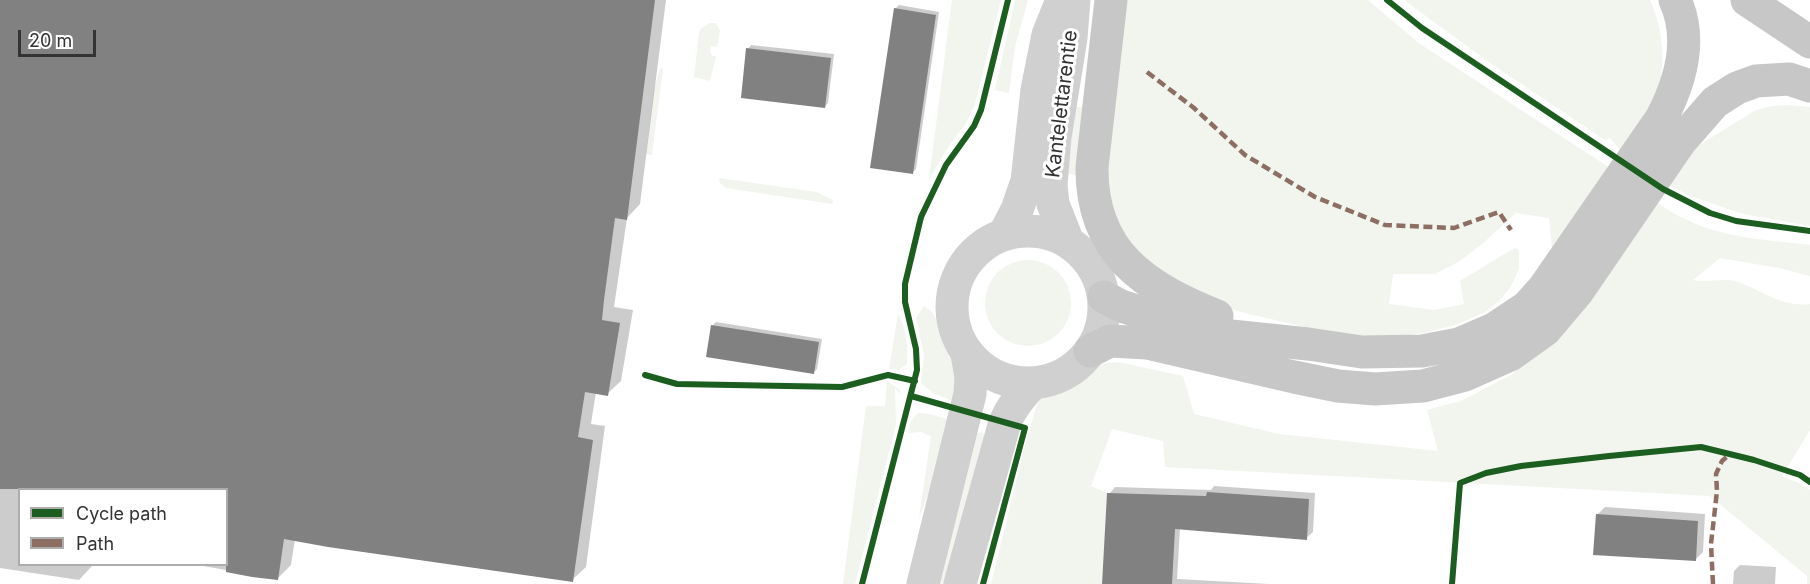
<!DOCTYPE html>
<style>
body{margin:0}
#map{position:relative;width:1810px;height:584px;overflow:hidden;background:#fff;font-family:Inter,sans-serif}
canvas{display:block}
.legend{position:absolute;left:18px;top:488px;width:210px;height:78px;box-sizing:border-box;background:#fff;border:2px solid #adadad;margin:0;padding:8px 10px;list-style:none;font-size:18px;color:#333}
.legend li{display:flex;align-items:center;gap:12px;height:30px}
.legend b{width:30px;border:2px solid #adadad}
.scale{position:absolute;left:18px;top:30px;width:78px;height:27px;box-sizing:border-box;border:3px solid #333;border-top:0;padding-left:8px;font-size:18px;line-height:21px;white-space:nowrap;color:#333;-webkit-text-stroke:4px #fff;paint-order:stroke}
</style>
<div id="map">
<canvas width="1810" height="584"></canvas>
<ul class="legend">
<li><b style="height:8px;background:#1b5e20"></b>Cycle path</li>
<li><b style="height:8px;background:#8d6e63"></b>Path</li>
</ul>
<div class="scale">20 m</div>
</div>
<script>
const c = document.querySelector('canvas').getContext('2d');
c.lineJoin = 'round';
function fillPath(path, color) { c.fillStyle = color; c.fill(path, 'evenodd'); }
function trace(path, color, width, dash) { c.strokeStyle = color; c.lineWidth = width; c.lineCap = dash ? 'butt' : 'round'; c.setLineDash(dash || []); c.stroke(path); }
function drawText(font, color, halo, rows, align = 'center') {
  c.font = font + ' Inter,sans-serif'; c.lineWidth = 6; c.setLineDash([]); c.textBaseline = 'middle'; c.strokeStyle = halo; c.fillStyle = color; for (const [text, x, y, turn = 0] of rows) {
    c.save(); c.translate(x, y); c.rotate((+turn || 0) * Math.PI / 180); c.textAlign = isNaN(turn) ? turn : align; if (halo) c.strokeText(text, 0, 0); c.fillText(text, 0, 0); c.restore();
  }
}
fillPath(new Path2D(`
 M952,0H1001L975,104L965,125L950,144L929,179Z
 M1015,0H1028L1015,47L1009,93L995,90Z
 M1125,0H1368L1420,44L1613,170L1553,258L1549,218L1516,213L1482,244L1460,261L1435,274H1393L1389,304L1434,310L1464,304L1460,281L1511,250L1516,248L1519,250V269L1510,288L1499,301L1487,311L1456,325L1428,332L1391,338L1338,335L1237,311L1190,293L1140,258L1118,223L1109,191L1104,157Z
 M1404,0H1650C1663,29 1667,67 1656,96C1648,116 1634,135 1624,154L1610,138L1605,140L1490,63Z
 M710,23H716L720,31L717,47L711,46L710,51L712,56H716L710,81L694,77L699,32L702,28Z
 M660,68L663,69L652,155L646,154L653,92Z
 M1787,105L1810,107V226L1743,214L1690,196L1667,184L1690,151L1754,111L1771,106Z
 M1071,106L1086,108L1081,177L1063,172Z
 M719,178L816,192L833,200L832,204L726,188L720,183Z
 M1655,201C1664,207 1673,214 1683,218C1721,238 1768,240 1810,245V276L1779,268L1720,258L1693,280C1706,283 1722,278 1735,281C1760,289 1782,308 1810,304V430L1782,476L1799,483L1810,490V584H1807V576L1710,496L1165,467L1163,441L1112,429L1091,486L1107,493L1102,584H991L1023,453L1037,404L1042,396L1047,391L1081,378L1096,365L1118,362L1183,376L1194,414L1279,434L1438,451L1427,410L1461,401L1511,375L1559,334Z
 M985 303a43 43 0 1 1 86 0a43 43 0 1 1-86 0Z
 M924,306L932,312L936,319L949,348L958,363L955,402L933,393L921,383L924,355L916,318Z
 M898,314C907,329 908,347 907,364L899,370L889,369Z
 M887,381L899,389L902,395L895,388L896,425L855,584H843L866,406H885Z
 M919,413L930,414L956,422L919,518L931,436L921,432L908,433C910,425 911,417 919,413Z
 M982,432L985,435L951,584H933L975,434Z`), '#f1f5ed');
fillPath(new Path2D(`
 M0,0H666L640,204L627,218L614,307L633,310L621,381L607,394L596,392L591,424L605,426L586,567L572,580L295,539L291,565L277,579L192,564H226V490H20V564H93L92,566L79,580L0,568Z
 M899,5L939,12L916,169L912,173L895,9Z
 M751,45L834,54L828,103L825,107L748,49Z
 M716,322L822,339L817,369L814,372L708,355L713,325Z
 M1214,486L1315,493L1313,532L1306,538L1180,528L1177,579L1269,584H1104L1109,494L1115,487L1211,490Z
 M1605,507L1705,514L1703,552L1695,560L1597,515Z
 M1740,565L1776,567L1775,584H1733L1734,571Z`), '#0003');
fillPath(new Path2D(`
 M0,0H655L627,220L615,218L604,300L602,320L620,323L608,396L585,392L578,437L593,440L573,582L328,547L284,539L278,580L252,577L226,572V489H0Z
 M894,8L936,15L913,174L870,168Z
 M746,48L831,58L825,108L741,98Z
 M711,325L819,342L814,374L706,357Z
 M1207,492L1309,499L1307,540L1175,529L1172,584H1102L1107,493L1206,496Z
 M1596,514L1698,521L1696,561L1593,555Z`), '#818181');
trace(new Path2D(`
 M952 307a76 76 0 1 1 152 0a76 76 0 1 1-152 0Z
 M1005,233L1017,210L1027,181L1037,90L1048,35L1062,0
 M1068,242L1053,204L1051,185L1055,137L1071,38L1074,0
 M923,584L970,394L971,377L967,354
 M960,584L1005,422C1012,406 1021,395 1033,383`), '#d0d0d0', 33);
trace(new Path2D(`
 M1111,0L1092,167C1091,253 1145,287 1217,316
 M1747,0L1810,42
 M1104,297L1121,306L1150,315L1231,336L1308,344L1362,352L1422,351L1459,344L1494,329L1527,307L1544,288L1661,119C1680,83 1693,39 1675,0
 M1090,351L1110,341L1147,343L1294,377L1338,386L1375,389L1423,386L1465,375L1510,355L1545,330L1578,291L1680,142L1715,102L1737,88L1756,81L1789,79L1810,86`), '#c7c7c7', 33);
trace(new Path2D(`
 M1147,72L1194,108L1245,155L1315,197L1385,225L1454,228L1499,212L1511,230
 M1713,584L1711,544L1717,491L1716,474L1722,461L1730,454`), '#8d6e63', 4.5, [9, 4.5]);
trace(new Path2D(`
 M1387,0L1422,28L1663,189L1710,213L1736,221L1810,231
 M645,375L677,384L842,387L888,375L915,381
 M911,396L1025,428L983,584
 M862,584L917,370L916,349L905,302V284L921,217L946,165L974,126L981,110L1008,0
 M1452,584L1460,483L1486,473L1521,466L1609,456L1701,447L1754,460L1800,475L1810,482`), '#1b5e20', 6);
drawText('20px', '#333', '#fff', [
 ["Kantelettarentie",1062,104,-83]
]);
</script>
